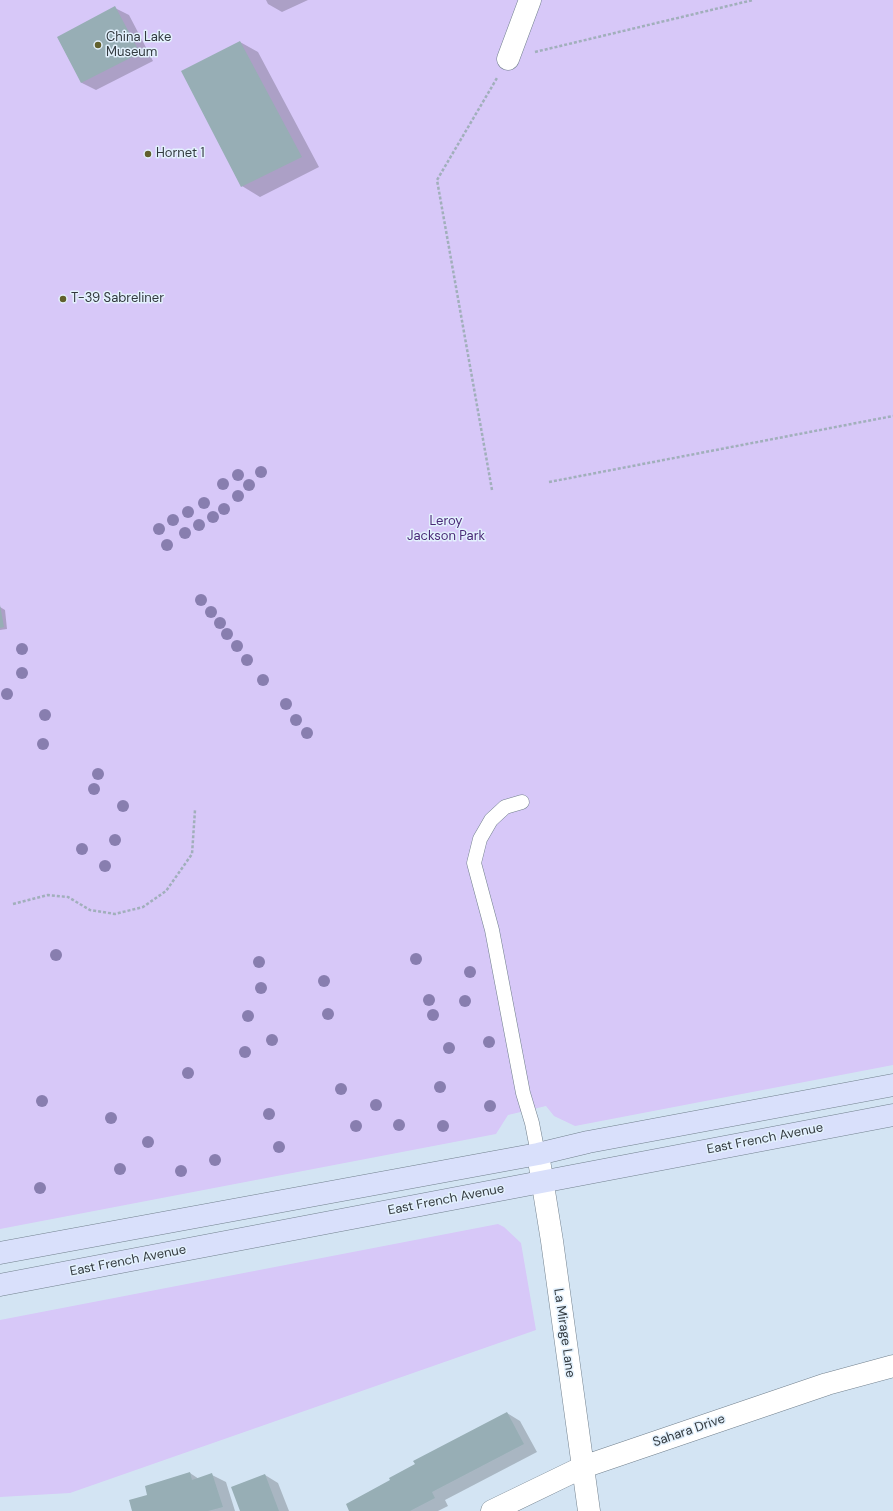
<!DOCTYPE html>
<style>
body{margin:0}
canvas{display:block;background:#d3e4f3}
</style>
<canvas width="893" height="1511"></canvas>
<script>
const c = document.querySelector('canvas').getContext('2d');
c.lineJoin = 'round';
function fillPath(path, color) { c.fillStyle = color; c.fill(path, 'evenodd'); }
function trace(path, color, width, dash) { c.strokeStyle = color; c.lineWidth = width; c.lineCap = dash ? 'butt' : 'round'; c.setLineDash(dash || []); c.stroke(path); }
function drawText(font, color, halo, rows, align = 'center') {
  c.font = font + ' "DM Sans",sans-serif'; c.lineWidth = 3; c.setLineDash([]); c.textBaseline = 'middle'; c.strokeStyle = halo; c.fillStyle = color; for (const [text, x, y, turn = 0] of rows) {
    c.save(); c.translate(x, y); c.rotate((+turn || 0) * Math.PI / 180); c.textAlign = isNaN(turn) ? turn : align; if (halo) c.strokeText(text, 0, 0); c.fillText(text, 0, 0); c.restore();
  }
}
fillPath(new Path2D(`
 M0,0H893V1065L575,1126L554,1116L546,1106L508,1115L496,1134L0,1229Z
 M498,1224L504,1227L521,1243L536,1330L70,1493L0,1497V1320Z`), '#d7c8f8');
fillPath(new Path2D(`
 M266,0H308L282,12L268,4Z
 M115,8L129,15L153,61L96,90L82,83L58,38Z
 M240,42L258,52L319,167L260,197L242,186Z
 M0,607L5,610L7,629L0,630Z
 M507,1413L520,1421L537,1452L445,1500L448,1506L438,1511H351L392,1480Z
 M190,1473L199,1479L212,1475L226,1482L235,1511H133L149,1495Z
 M265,1475L278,1483L289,1511H241Z`), '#0003');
fillPath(new Path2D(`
 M115,6L140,53L81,83L57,37Z
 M240,41L302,157L241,187L181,71Z
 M0,605L4,627L0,628Z
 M507,1412L524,1444L432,1492L435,1498L410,1511H349L346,1504L390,1480L389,1478L415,1464L413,1461Z
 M190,1472L192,1480L212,1473L223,1507L208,1511H132L129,1500L147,1495L145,1486Z
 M265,1474L279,1511H240L231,1487Z`), '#97aeb5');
const lane = new Path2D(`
 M522,802L505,807L491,820L480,839L474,863L492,930L523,1093L532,1123L538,1154`);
const street = new Path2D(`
 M508,59L530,0
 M538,1154L552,1241L589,1511
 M492,1511L583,1467L827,1384L893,1366`);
const secondary = new Path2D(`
 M0,1253L538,1154L588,1142L893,1085
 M0,1285L893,1115`);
trace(lane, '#72818e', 15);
trace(street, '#72818e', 23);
trace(secondary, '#72818e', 23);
trace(new Path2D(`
 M535,52L753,0
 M549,482L893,416
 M492,490L437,180L497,78
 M13,904L48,895L68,897L90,910L115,914L143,907L166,891L192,854L195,810`), '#a1afbb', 2.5, [3, 2]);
trace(lane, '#fff', 14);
trace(street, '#fff', 22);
trace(secondary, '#d9e0fb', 22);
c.fillStyle = '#887eaf';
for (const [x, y] of [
 [261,472],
 [238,475],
 [223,484],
 [249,485],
 [238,496],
 [204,503],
 [224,509],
 [188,512],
 [213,517],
 [173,520],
 [199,525],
 [159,529],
 [185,533],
 [167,545],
 [201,600],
 [211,612],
 [220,623],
 [227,634],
 [237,646],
 [22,649],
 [247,660],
 [22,673],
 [263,680],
 [7,694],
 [286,704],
 [45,715],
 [296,720],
 [307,733],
 [43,744],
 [98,774],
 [94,789],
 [123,806],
 [115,840],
 [82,849],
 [105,866],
 [56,955],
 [416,959],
 [259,962],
 [470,972],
 [324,981],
 [261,988],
 [429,1000],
 [465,1001],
 [328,1014],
 [433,1015],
 [248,1016],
 [272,1040],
 [489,1042],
 [449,1048],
 [245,1052],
 [188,1073],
 [440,1087],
 [341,1089],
 [42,1101],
 [376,1105],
 [490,1106],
 [269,1114],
 [111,1118],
 [399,1125],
 [356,1126],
 [443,1126],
 [148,1142],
 [279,1147],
 [215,1160],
 [120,1169],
 [181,1171],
 [40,1188]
]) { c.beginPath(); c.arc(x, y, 6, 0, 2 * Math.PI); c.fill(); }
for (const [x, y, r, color] of [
 [98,45,4,"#61602d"],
 [148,154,4,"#61602d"],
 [63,299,4,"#61602d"]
]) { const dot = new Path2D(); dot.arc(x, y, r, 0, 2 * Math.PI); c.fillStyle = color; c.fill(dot); trace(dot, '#e3f1fd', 1.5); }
drawText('13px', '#32393e', '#e3f1fd', [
 ["China Lake",106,38],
 ["Museum",106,53],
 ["Hornet 1",156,154],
 ["T-39 Sabreliner",71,299]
], 'left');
drawText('13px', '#4a2a77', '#e3f1fd', [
 ["Leroy",446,522],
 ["Jackson Park",446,537]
]);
drawText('13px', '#32393e', '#e3f1fd', [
 ["East French Avenue",765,1139,-11],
 ["East French Avenue",446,1200,-11],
 ["East French Avenue",128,1261,-11],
 ["La Mirage Lane",564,1333,82],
 ["Sahara Drive",689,1431,-19]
]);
</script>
